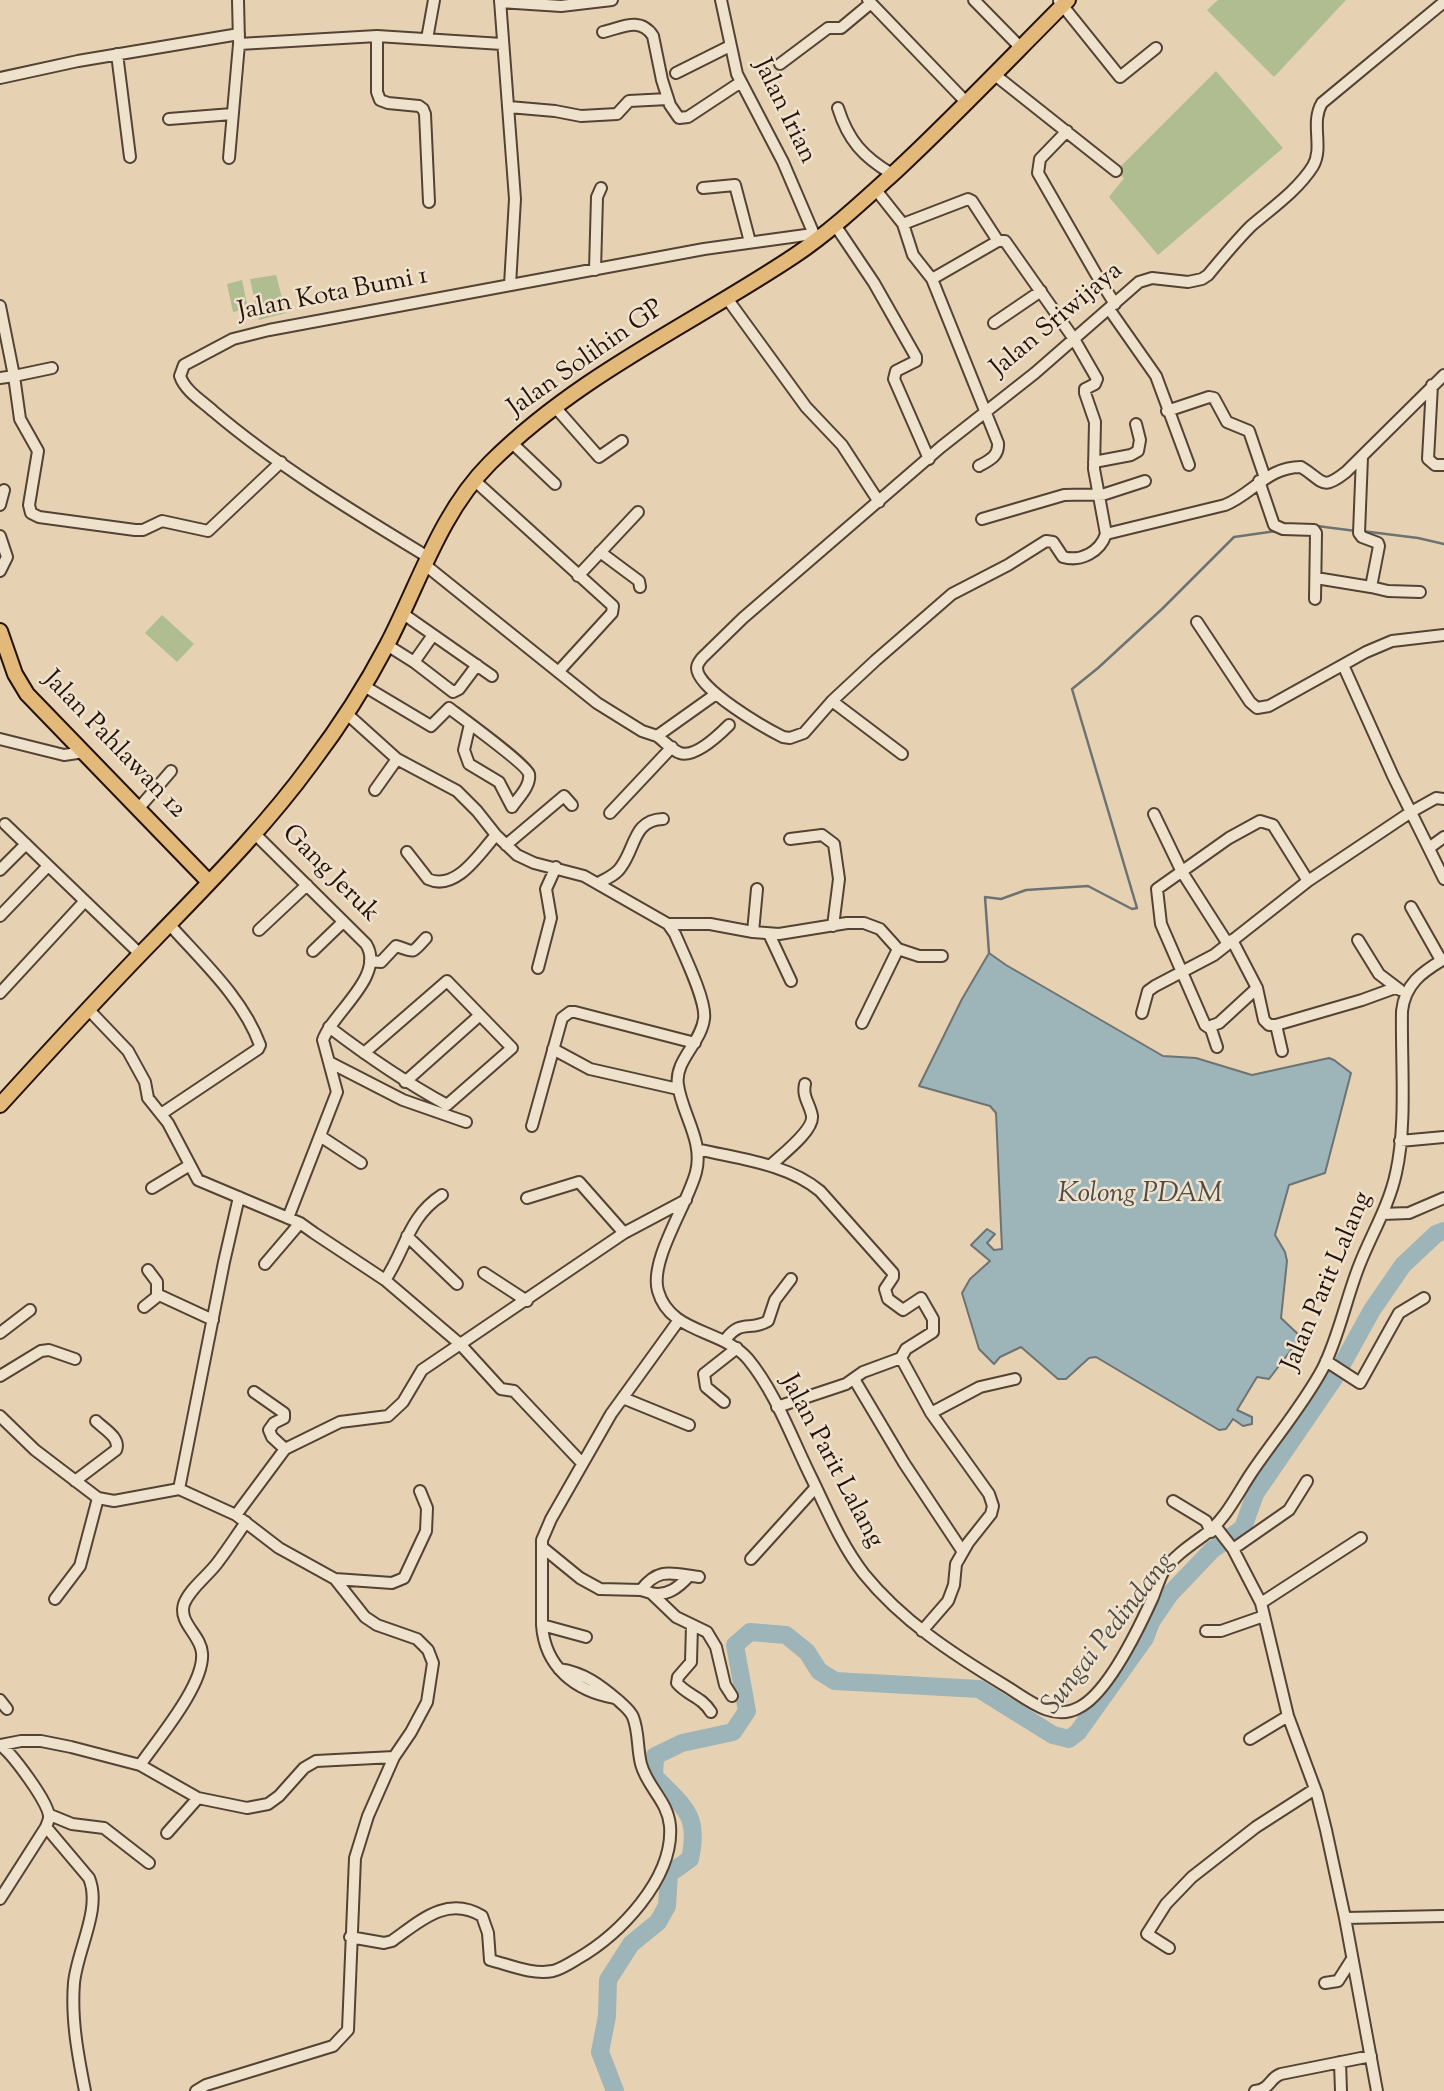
<!DOCTYPE html>
<style>
body{margin:0}
canvas{display:block;background:#e6d2b2}
</style>
<canvas width="1444" height="2091"></canvas>
<script>
const c = document.querySelector('canvas').getContext('2d');
c.lineJoin = 'round';
function fillPath(path, color) { c.fillStyle = color; c.fill(path, 'evenodd'); }
function trace(path, color, width, dash) { c.strokeStyle = color; c.lineWidth = width; c.lineCap = dash ? 'butt' : 'round'; c.setLineDash(dash || []); c.stroke(path); }
function drawText(font, color, halo, rows, align = 'center') {
  c.font = font + ' "Sorts Mill Goudy",serif'; c.lineWidth = 5; c.setLineDash([]); c.textBaseline = 'middle'; c.strokeStyle = halo; c.fillStyle = color; for (const [text, x, y, turn = 0] of rows) {
    c.save(); c.translate(x, y); c.rotate((+turn || 0) * Math.PI / 180); c.textAlign = isNaN(turn) ? turn : align; if (halo) c.strokeText(text, 0, 0); c.fillText(text, 0, 0); c.restore();
  }
}
fillPath(new Path2D(`
 M1218,0H1346L1274,77L1207,10Z
 M1216,71L1283,148L1158,255L1109,197L1124,178L1116,171Z
 M276,275L286,313L259,320L250,279Z
 M242,280L248,309L233,312L227,284Z
 M162,615L194,644L177,662L145,633Z`), '#afbd90');
const water = new Path2D(`
 M989,953L1006,965L1163,1056L1196,1058L1252,1075L1329,1058L1334,1060L1351,1073L1325,1173L1289,1185L1275,1235L1285,1252L1287,1261L1281,1318L1301,1337L1269,1379L1257,1377L1237,1410L1252,1417V1424L1243,1426L1233,1419L1226,1429L1219,1430L1096,1357L1089,1358L1066,1379H1058L1021,1347L1000,1357L994,1364L979,1349L962,1293L970,1279L990,1261L971,1245L987,1229L995,1234L987,1243L994,1250L1002,1249L996,1113L990,1106L919,1086L962,999Z`);
fillPath(water, '#9db4b9');
trace(water, '#6d7373', 2);
trace(new Path2D(`
 M1317,526L1356,531
 M1362,531L1418,538L1444,544
 M989,953L985,897L1001,899L1026,890L1088,886L1132,909L1137,908L1072,689L1098,668L1162,609L1234,537L1276,531`), '#6d7373', 2.5);
trace(new Path2D(`
 M615,2091L600,2052L607,2016L608,1980L631,1944L658,1922L667,1906L669,1874L690,1859C700,1813 683,1807 654,1776L655,1756L682,1743L733,1732L747,1711L735,1645L750,1632L786,1635L807,1652L819,1671L835,1681L979,1689L1053,1735L1069,1739L1078,1732L1145,1638L1151,1622L1170,1594L1212,1550L1243,1528L1255,1494L1335,1377L1372,1310L1403,1265L1436,1234L1444,1231`), '#9db4b9', 18);
const minor = new Path2D(`
 M238,0L239,42
 M500,0L515,199L510,285
 M721,0L737,74L783,162L816,239
 M868,0L967,103
 M974,0L1021,48
 M1059,1L1120,77L1156,48
 M500,2L561,6L612,0
 M603,32C621,28 640,16 653,36L662,80L670,105L679,118L688,117L741,82
 M377,36V92L380,100L388,103L419,106L423,109L425,114L429,202
 M427,39L434,0
 M117,54L130,157
 M780,64L828,28H841L871,3
 M676,73L730,46
 M995,75L1116,171
 M0,78L78,61L239,34
 M509,107L555,111L581,116L617,114L629,101L668,99
 M838,108C848,140 863,157 892,174
 M169,119L232,114
 M1067,131L1040,159L1038,173L1096,274L1115,304
 M229,158L239,44L377,36L502,44
 M703,188L735,185L750,242
 M876,190L903,224L913,255L932,279L998,443C999,456 990,460 979,466
 M903,224L968,199L972,201L998,241
 M835,225L874,283L916,357V361L896,371L894,379L929,459
 M595,270L597,197L601,188
 M932,279L998,241H1005L1074,339L1097,379L1095,384L1085,389V393L1095,422L1094,469L1106,534C1100,552 1081,562 1063,557L1053,542L1046,541L1008,565L952,594L876,660L832,701L804,733L790,738L783,737C765,728 697,689 697,668C697,664 699,662 702,658L743,618L941,447L1035,373L1139,282L1152,278L1188,282L1202,279L1208,275C1222,258 1236,241 1251,226C1272,208 1298,190 1313,166C1324,147 1310,123 1322,103L1444,2
 M726,297L806,407L842,445L879,502
 M0,306L14,376L0,378
 M1109,309L1156,376L1189,465
 M994,323L1041,291
 M52,368L14,376L20,419L38,451L29,505L31,513L39,517L135,530H143L162,521L208,531L281,462
 M1432,385L1428,459L1435,465H1444
 M555,407L599,457L622,441
 M1167,411L1209,397L1214,398L1227,422L1249,431L1265,478
 M512,443L555,484
 M1094,462L1131,455L1138,451L1140,440L1136,424
 M474,480L613,606L612,613L559,671
 M1259,481L1274,525L1283,529L1314,530L1316,533L1315,599
 M0,505L4,490
 M982,519L1064,495L1105,494L1145,481
 M1106,534L1225,505C1253,494 1267,467 1301,467C1323,480 1321,492 1346,472L1444,375
 M0,536L7,557L0,571
 M600,552L639,581L640,587
 M428,557C354,512 279,467 213,411C202,401 185,391 180,376L184,365L233,339L269,330L704,249L813,234
 M424,564L597,703L642,731L657,736L716,694
 M578,576L638,512
 M1316,578L1371,587L1379,546L1378,543L1362,537L1359,533L1362,457
 M1371,587L1388,591L1420,592
 M402,613L492,676
 M1197,622L1250,702L1257,708L1269,706L1366,652L1392,641L1444,635
 M387,645L414,662L453,692L459,689L477,665
 M414,662L433,635
 M1343,665L1393,776L1444,879
 M364,686L431,726L449,708C461,717 527,765 529,774C531,786 518,798 512,807L499,782L469,764L464,750L470,724
 M832,701L902,754
 M346,713L397,759L457,791L477,811L496,835L517,855L534,863L584,876L668,924L675,934C683,953 707,1001 704,1019C701,1043 674,1061 678,1085C682,1114 704,1141 696,1172C688,1204 649,1260 658,1291C670,1334 723,1329 748,1359C776,1393 792,1439 812,1479C827,1510 842,1546 864,1574C902,1621 953,1654 1004,1685C1026,1698 1052,1722 1078,1708C1108,1694 1139,1628 1153,1597C1156,1589 1159,1580 1163,1572C1173,1557 1189,1546 1203,1536C1225,1521 1237,1494 1252,1472C1275,1438 1304,1404 1323,1368C1339,1336 1346,1299 1359,1266C1371,1235 1389,1206 1396,1173C1407,1125 1401,1062 1402,1011C1405,984 1422,972 1444,959
 M657,736C664,741 673,751 680,753C695,758 719,735 729,725
 M0,739L64,755L84,752
 M375,790L397,759
 M139,808L171,771
 M610,813L672,747
 M1154,814L1182,872L1228,944
 M5,824L140,954
 M254,833L366,944C386,976 332,1013 323,1040L337,1092L288,1218
 M790,839L822,835L834,844L839,879L833,926
 M506,845L564,796L572,805
 M1429,848L1444,837
 M407,852L428,879C456,892 480,853 496,835
 M0,870L26,844
 M598,883C606,879 616,875 621,867C636,847 633,820 663,819
 M1411,907L1441,960
 M0,916L48,866
 M668,924H710L753,932L779,934L847,923H864L880,929L898,949L862,1023
 M259,930L307,885
 M753,932L757,889
 M769,934L791,981
 M1232,940L1257,988L1264,1020L1269,1025H1276L1362,1000L1395,988
 M1358,940L1379,974L1400,990
 M898,949L919,956H942
 M313,951L342,923
 M370,961L381,962L396,946C416,952 410,955 426,938
 M538,968L551,918L546,889L556,867
 M1257,988L1219,1023L1208,1027L1205,1025L1161,924L1157,889L1229,838L1260,821L1273,825L1308,881
 M0,993L84,902
 M88,1009L128,1051L145,1082L148,1098L168,1123L198,1180L300,1223L314,1233L385,1280L460,1344L501,1389L514,1391L582,1463
 M1142,1013L1148,991L1155,986L1214,955L1308,881L1411,812L1436,798L1444,799
 M1276,1025L1282,1051
 M1210,1026L1217,1047
 M329,1027C367,1056 405,1082 447,1105L512,1048L447,981L364,1053
 M553,1049L590,1069L678,1089
 M329,1062L403,1100L466,1122
 M405,1082L480,1015
 M161,1114L258,1049L260,1045C243,998 201,960 169,924
 M532,1126L562,1018L570,1012H575L695,1043
 M320,1136L361,1163
 M1400,1141L1444,1137
 M697,1149C738,1159 786,1163 820,1191L893,1273V1277L885,1289L888,1299L903,1310L921,1298L933,1319V1332L906,1349L901,1358
 M770,1166C780,1156 814,1131 812,1116C810,1104 802,1097 805,1084
 M152,1188L190,1165
 M527,1198L579,1182L624,1233
 M1382,1214L1409,1213L1444,1198
 M407,1236L457,1284
 M265,1264L300,1223
 M148,1270L157,1282V1294
 M484,1273L527,1301
 M385,1280C406,1249 408,1217 442,1195
 M144,1307L159,1295L213,1320
 M0,1333L30,1310
 M725,1340C742,1318 749,1332 768,1321L775,1300L791,1279
 M1326,1361L1360,1383L1399,1313L1424,1298
 M0,1376L41,1351L49,1350L75,1359
 M854,1379L904,1463L963,1552
 M254,1392L284,1413V1418L274,1423L269,1430L272,1437L285,1449
 M623,1398L689,1425
 M724,1402L706,1387L704,1374L737,1348
 M777,1407L846,1384L863,1372L901,1358L931,1413L989,1494L993,1506L991,1514L968,1543L956,1564L954,1585L948,1601L922,1631
 M931,1413L980,1387L1015,1379
 M0,1416L35,1450L98,1498L114,1501L179,1489L236,1515L285,1449L340,1422L388,1416L403,1402L422,1370L624,1233L686,1200
 M75,1481L116,1450C121,1438 104,1429 96,1421
 M179,1489L224,1262L239,1197
 M1173,1501L1206,1521L1211,1532
 M1216,1527L1233,1549L1261,1603L1288,1716L1317,1794L1326,1830L1345,1918L1444,1916
 M542,1547L580,1578L600,1589L641,1590L651,1593L676,1617L707,1632L716,1647L725,1685L732,1696
 M1233,1549L1289,1510L1307,1481
 M751,1559L816,1487
 M335,1579L392,1583L404,1578L426,1531L427,1508L420,1491
 M641,1590C659,1566 673,1574 699,1577
 M651,1593C667,1597 679,1587 689,1576
 M55,1599L80,1566L98,1498
 M1261,1603L1361,1538
 M542,1625L586,1637
 M692,1625L691,1662L678,1677L677,1683C688,1696 701,1696 711,1712
 M1206,1631H1221L1264,1616
 M615,1698C575,1691 545,1667 542,1625V1540L551,1519L611,1414L679,1320
 M0,1700L7,1709
 M1250,1739L1288,1716
 M0,1745C11,1752 50,1804 49,1817C49,1821 47,1824 46,1827L0,1899
 M1,1745L21,1741H41L71,1747L140,1765L198,1798L247,1808L268,1804L279,1796L304,1768L316,1761L394,1757
 M140,1765C158,1739 205,1684 202,1653C201,1635 178,1623 184,1604C190,1588 208,1576 218,1562C228,1549 237,1535 246,1522
 M50,1815L72,1824L104,1828L149,1863
 M46,1827L89,1878C102,1909 77,1950 74,1983C71,2019 78,2056 85,2091
 M167,1833L198,1798
 M1345,1918L1377,2091
 M350,1937L384,1943L392,1941C420,1921 447,1895 482,1916L488,1933L490,1960C510,1965 532,1975 553,1971C561,1969 569,1964 577,1959C619,1935 674,1879 670,1826C668,1801 647,1787 641,1764C637,1748 639,1732 633,1717C630,1710 624,1706 619,1701C600,1685 585,1673 559,1669
 M1169,1948L1147,1934L1166,1904L1192,1877L1256,1827L1315,1789
 M1325,1983L1338,1981L1352,1959
 M1340,2062L1341,2091
 M196,2091L206,2085L333,2046L348,2030L355,1858L368,1816L394,1757L411,1732L427,1702L433,1663L428,1650L417,1639L377,1625L365,1617L335,1579L279,1548L236,1515
 M1255,2091C1271,2089 1269,2078 1281,2074L1371,2056`);
const major = new Path2D(`
 M0,631L15,674L27,694L209,882
 M0,1105C51,1049 102,993 155,939C209,883 265,827 311,764C339,727 365,687 387,645C419,584 440,513 490,463C578,375 692,324 794,256C830,232 863,201 896,171C955,116 1011,57 1068,0`);
trace(minor, '#544234', 14);
trace(major, '#24120a', 18);
trace(minor, '#efe2cd', 10);
trace(major, '#e3b979', 14);
drawText('26px', '#24120a', '#efe2cd', [
 ["Jalan Irian",783,112,64],
 ["Jalan Kota Bumi 1",333,296,-11],
 ["Jalan Sriwijaya",1058,321,-40],
 ["Jalan Solihin GP",587,360,-35],
 ["Jalan Pahlawan 12",113,746,46],
 ["Gang Jeruk",329,875,45],
 ["Jalan Parit Lalang",1329,1282,-67],
 ["Jalan Parit Lalang",830,1462,62]
]);
drawText('italic 28px', '#4e4b47', '#efe2cd', [
 ["Kolong PDAM",1140,1196],
 ["Sungai Pedindang",1110,1635,-52]
]);
</script>
